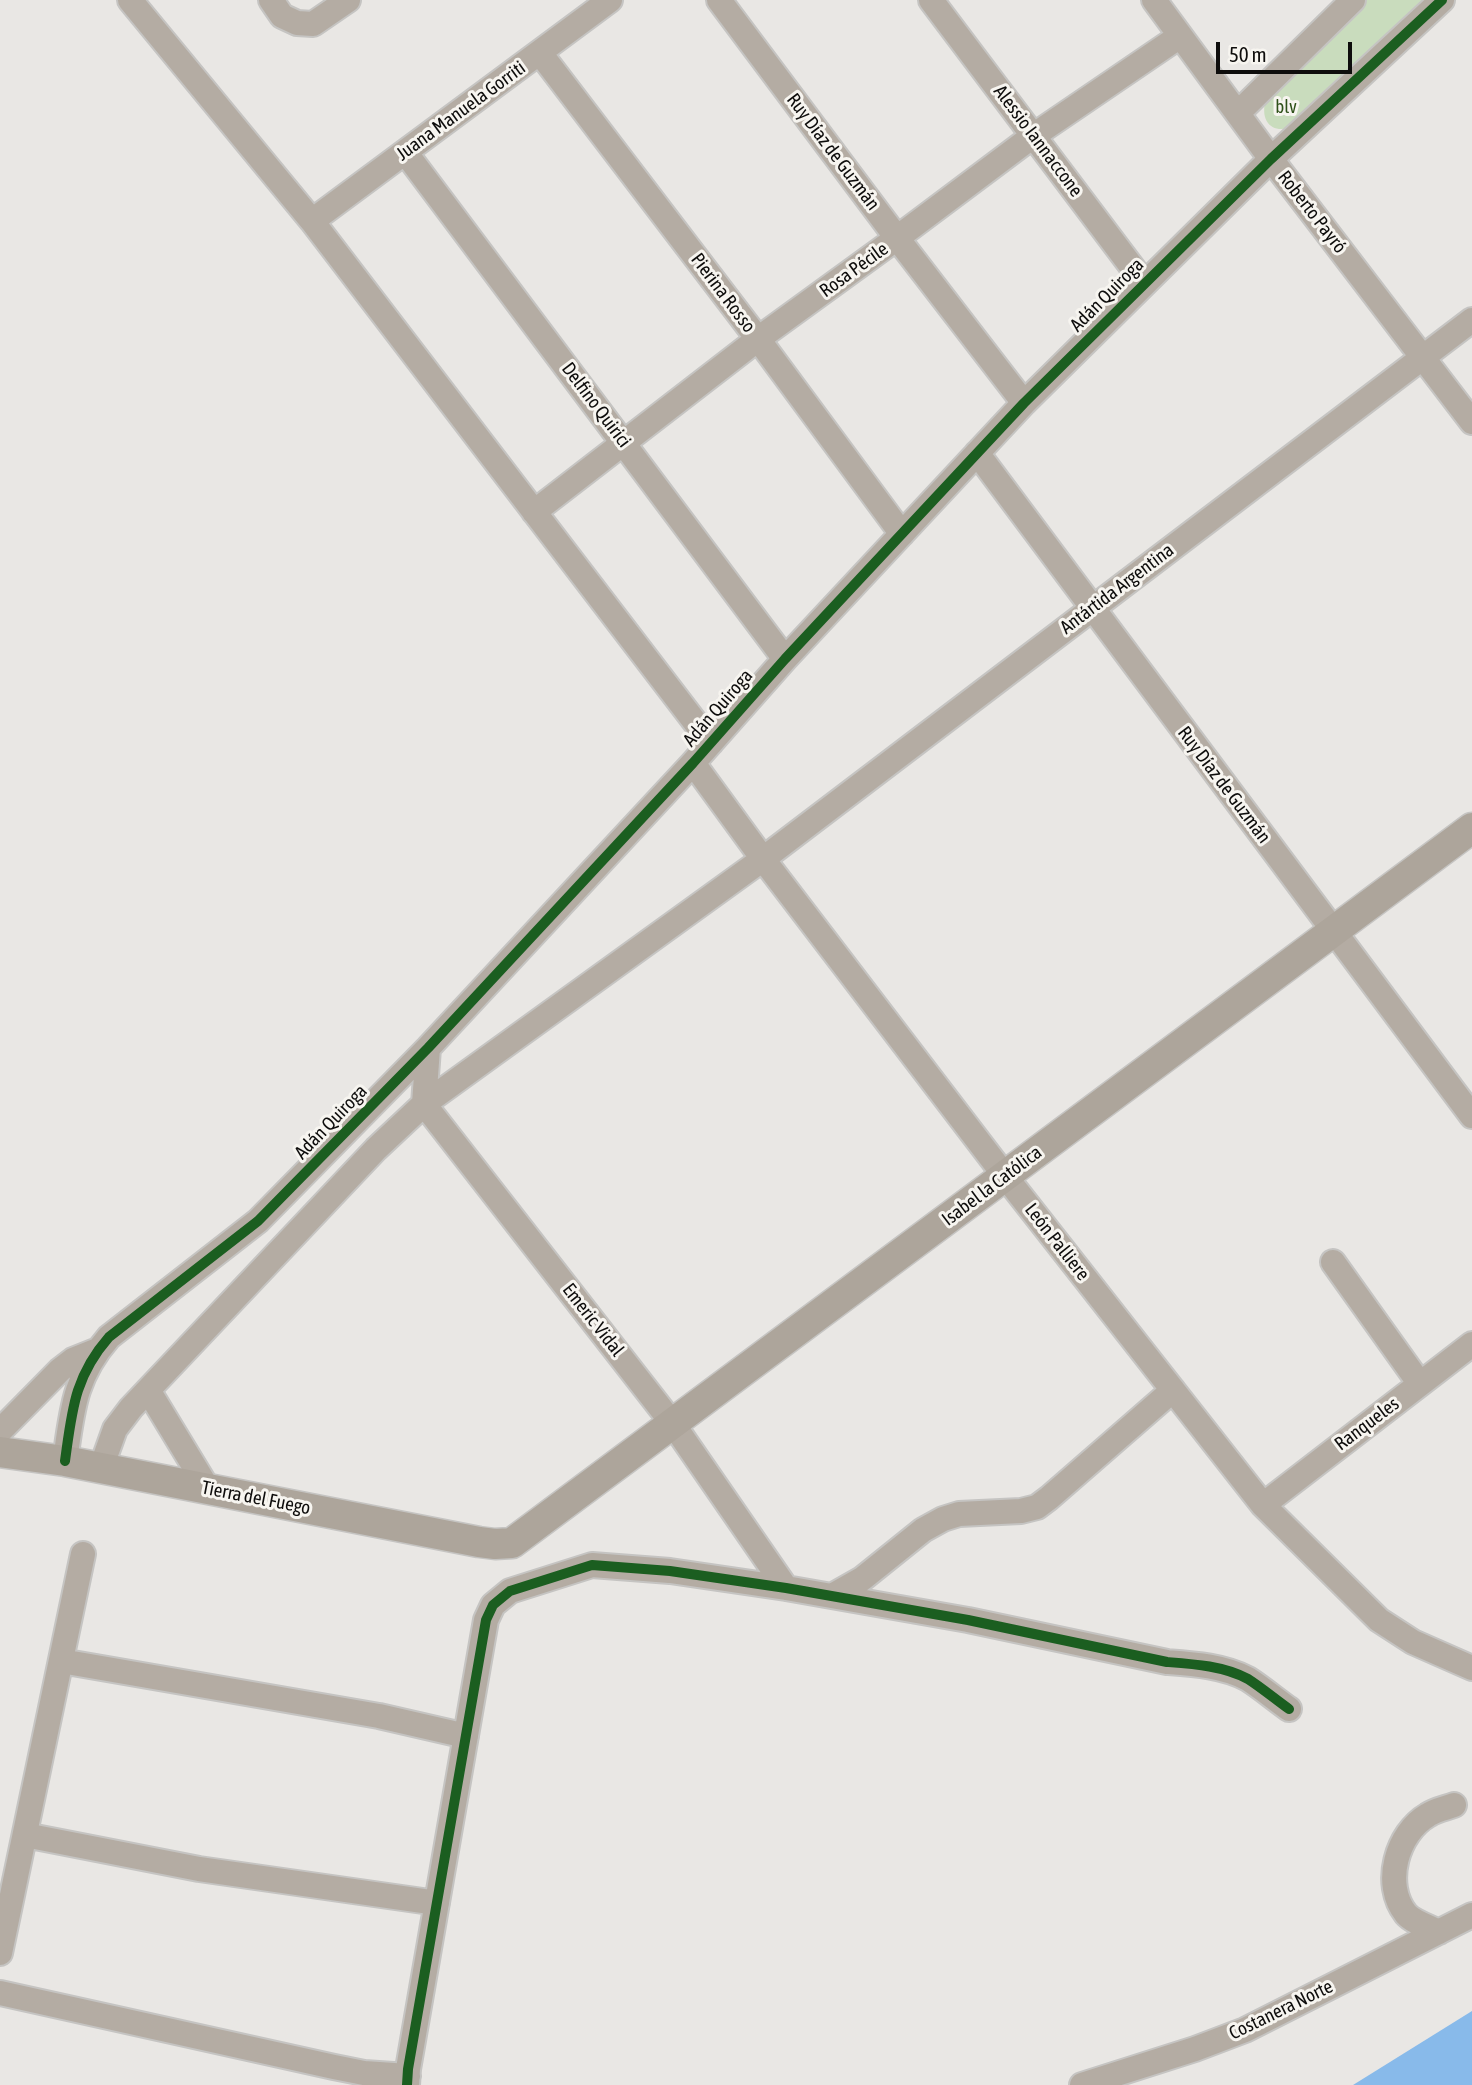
<!DOCTYPE html>
<meta charset="utf-8">
<style>
body{margin:0}
#map{position:relative;width:1472px;height:2085px;overflow:hidden;background:#e9e7e4;font-family:"Asap Condensed",sans-serif}
canvas{display:block}
.scale{position:absolute;left:1216px;top:42px;width:136px;height:32px;box-sizing:border-box;border:4px solid #0e0d0c;border-top:0;padding-left:9px;font-size:21px;line-height:24px;white-space:nowrap;color:#0e0d0c;-webkit-text-stroke:5px #f7f5f0;paint-order:stroke}
</style>
<div id="map">
<canvas width="1472" height="2085"></canvas>
<div class="scale">50 m</div>
</div>
<script>
const c = document.querySelector('canvas').getContext('2d');
c.lineJoin = 'round';
function fillPath(path, color) { c.fillStyle = color; c.fill(path, 'evenodd'); }
function trace(path, color, width, dash) { c.strokeStyle = color; c.lineWidth = width; c.lineCap = dash ? 'butt' : 'round'; c.setLineDash(dash || []); c.stroke(path); }
function drawText(font, color, halo, rows, align = 'center') {
  c.font = font + ' "Asap Condensed",sans-serif'; c.lineWidth = 6; c.setLineDash([]); c.textBaseline = 'middle'; c.strokeStyle = halo; c.fillStyle = color; for (const [text, x, y, turn = 0] of rows) {
    c.save(); c.translate(x, y); c.rotate((+turn || 0) * Math.PI / 180); c.textAlign = isNaN(turn) ? turn : align; if (halo) c.strokeText(text, 0, 0); c.fillText(text, 0, 0); c.restore();
  }
}
fillPath(new Path2D(`
 M1367,0H1424L1300,123C1277,137 1258,126 1266,98Z`), '#c9dcbd');
fillPath(new Path2D(`
 M1472,2011V2085H1353Z`), '#88baea');
const minor = new Path2D(`
 M130,0L312,221L711,743
 M271,0L282,16L297,23L313,24L348,0
 M719,0L897,238L1024,403
 M931,0L1144,283
 M1154,0L1271,159L1472,422
 M540,53L758,339L902,534
 M1238,113L1353,0
 M405,152L785,659
 M312,221L610,0
 M977,453L1472,1116
 M534,512L758,339L897,238L1033,136L1180,36
 M693,763L763,859L1005,1176L1263,1505L1379,1620L1413,1642L1472,1668
 M428,1048L424,1104L673,1424L786,1588
 M1333,1262L1420,1384
 M148,1390L208,1489
 M0,1431L60,1370L73,1360L98,1350
 M65,1461C72,1411 74,1377 109,1337L258,1221L428,1048L693,763L785,659L1024,403L1271,159L1442,0
 M101,1468L115,1429L131,1408L376,1149L424,1104L763,859L1472,320
 M1263,1505L1472,1344
 M832,1596L862,1579L923,1530L943,1519L959,1514L1021,1511L1037,1507L1049,1498L1173,1390
 M61,1661L379,1716L466,1736
 M25,1835L199,1869L437,1903
 M1439,1932C1429,1927 1413,1922 1406,1914C1382,1884 1397,1833 1428,1815C1435,1810 1446,1808 1454,1805
 M0,1953L83,1554
 M0,1993L334,2067L364,2073L408,2076
 M407,2085L408,2069L486,1620L493,1605L510,1591L592,1565L670,1571L786,1588L968,1620L1167,1662C1194,1664 1224,1666 1248,1679C1262,1688 1275,1699 1289,1709
 M1082,2085L1195,2049L1245,2030L1472,1915`);
const major = new Path2D(`
 M0,1452L65,1461L479,1542L495,1544L512,1543L1472,828`);
trace(minor, '#c5c4c2', 28);
trace(major, '#c5c4c2', 33);
trace(minor, '#b4aca3', 24);
trace(major, '#ada59b', 30);
trace(new Path2D(`
 M65,1461C72,1411 74,1377 109,1337L258,1221L428,1048L693,763L785,659L1024,403L1271,159L1442,0
 M407,2085L408,2069L486,1620L493,1605L510,1591L592,1565L670,1571L786,1588L968,1620L1167,1662C1194,1664 1224,1666 1248,1679C1262,1688 1275,1699 1289,1709`), '#1b5e20', 10);
drawText('19px', '#2f5119', '#f7f5f0', [
 ["blv",1286,107]
]);
drawText('19px', '#0e0d0c', '#f7f5f0', [
 ["Juana Manuela Gorriti",461,111,-36],
 ["Alessio Iannaccone",1038,141,53],
 ["Ruy Díaz de Guzmán",833,152,53],
 ["Roberto Payró",1312,212,52],
 ["Rosa Pécile",854,270,-36],
 ["Pierina Rosso",723,293,53],
 ["Adán Quiroga",1107,295,-45],
 ["Delfino Quirici",596,405,53],
 ["Antártida Argentina",1117,589,-37],
 ["Adán Quiroga",718,708,-49],
 ["Ruy Díaz de Guzmán",1224,785,53],
 ["Adán Quiroga",331,1122,-46],
 ["Isabel la Católica",992,1186,-37],
 ["León Palliere",1057,1242,52],
 ["Emeric Vidal",593,1320,52],
 ["Ranqueles",1367,1424,-37],
 ["Tierra del Fuego",256,1498,11],
 ["Costanera Norte",1281,2010,-26]
]);
</script>
